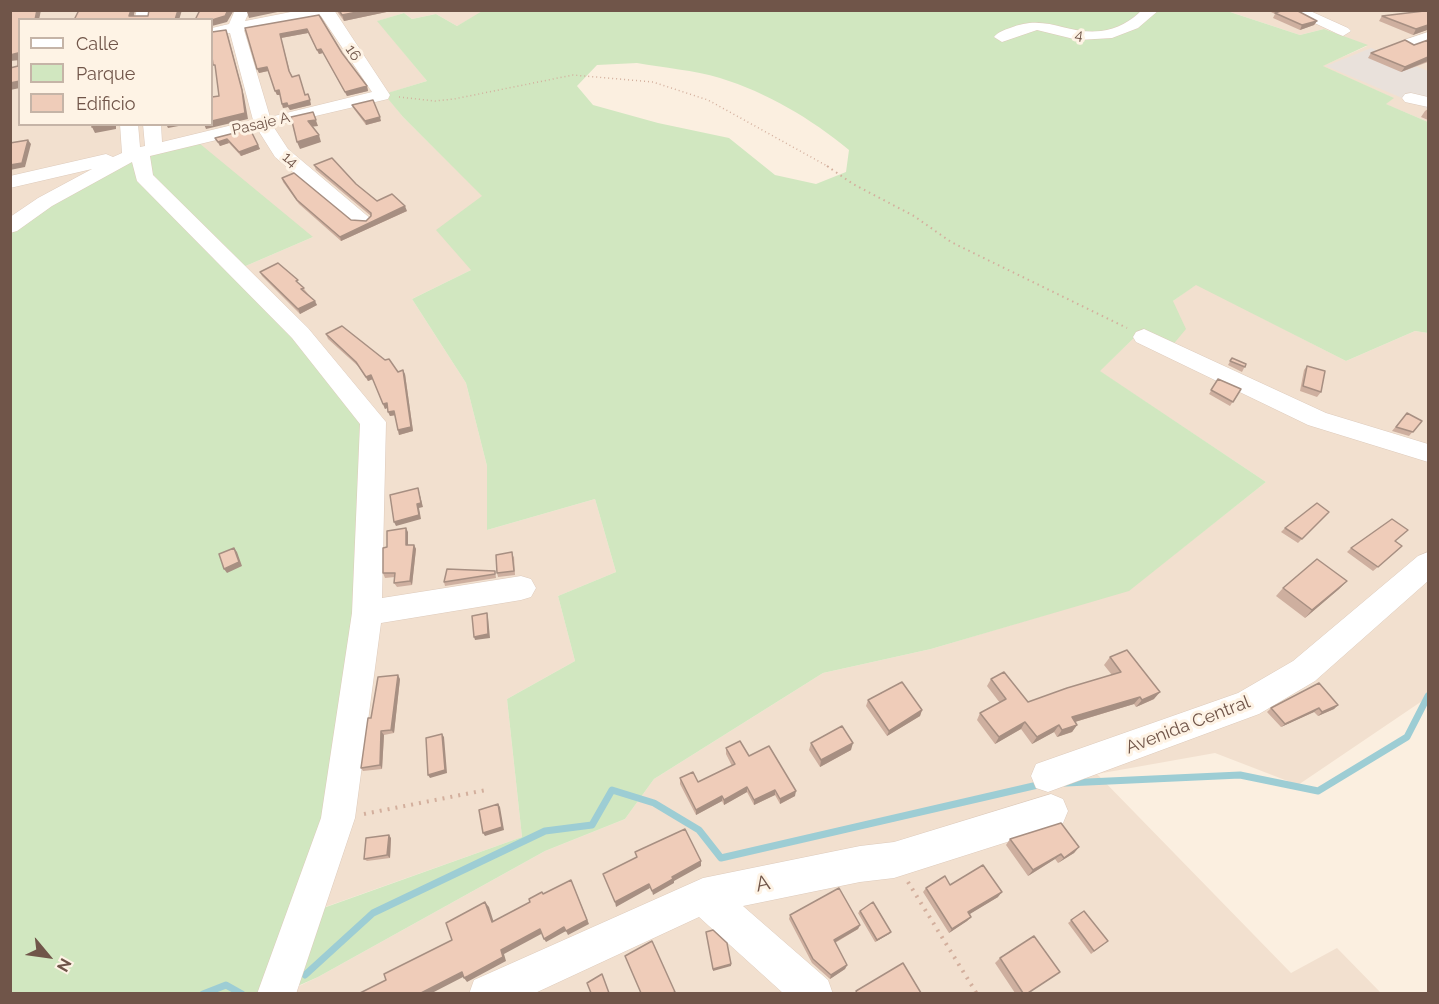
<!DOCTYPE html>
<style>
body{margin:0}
#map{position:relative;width:1439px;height:1004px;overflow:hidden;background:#fbefe0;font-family:Raleway,sans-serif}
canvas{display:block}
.frame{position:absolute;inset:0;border:12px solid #705549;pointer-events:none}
.legend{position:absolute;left:18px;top:18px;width:195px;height:108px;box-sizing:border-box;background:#fef3e5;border:2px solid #c5b4a7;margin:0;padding:8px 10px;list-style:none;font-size:18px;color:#705549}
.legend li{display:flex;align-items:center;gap:12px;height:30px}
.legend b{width:30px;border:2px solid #c5b4a7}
.north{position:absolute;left:18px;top:926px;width:60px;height:60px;-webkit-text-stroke:4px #fef3e5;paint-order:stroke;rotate:119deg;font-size:16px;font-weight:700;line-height:24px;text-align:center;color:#705549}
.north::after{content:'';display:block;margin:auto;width:21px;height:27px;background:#705549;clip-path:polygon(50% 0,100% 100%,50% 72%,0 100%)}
</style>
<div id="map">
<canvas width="1439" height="1004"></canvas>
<div class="frame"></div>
<ul class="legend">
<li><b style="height:8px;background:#fff"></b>Calle</li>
<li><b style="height:16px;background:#d1e7c0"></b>Parque</li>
<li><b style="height:16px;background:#efccb9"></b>Edificio</li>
</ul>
<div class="north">N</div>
</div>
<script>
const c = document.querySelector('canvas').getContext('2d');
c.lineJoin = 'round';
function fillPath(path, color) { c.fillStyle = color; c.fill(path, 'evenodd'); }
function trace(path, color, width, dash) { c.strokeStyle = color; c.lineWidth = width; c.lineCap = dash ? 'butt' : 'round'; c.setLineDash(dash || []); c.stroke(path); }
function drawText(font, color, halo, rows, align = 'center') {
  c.font = font + ' Raleway,sans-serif'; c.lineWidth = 6; c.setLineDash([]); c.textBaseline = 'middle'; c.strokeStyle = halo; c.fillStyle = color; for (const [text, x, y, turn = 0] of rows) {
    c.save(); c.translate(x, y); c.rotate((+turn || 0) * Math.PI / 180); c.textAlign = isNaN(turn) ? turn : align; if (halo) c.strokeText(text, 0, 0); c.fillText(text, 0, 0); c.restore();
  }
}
fillPath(new Path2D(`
 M11,11H484L457,26L436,14L412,19L404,13L378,21L427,81L385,94L403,117L483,196L471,270L412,299L466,383L487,466V530L595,499L616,572L558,596L575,661L507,699L522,837L314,911L234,271L313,237L11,228ZM20,20H212V124H20Z
 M1227,11H1428V122L1385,104L1393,98L1322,66L1367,46L1324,29L1300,35Z
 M1196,284L1346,361L1415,331L1428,333V697L1298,785L1215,753L1097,774L1291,973L1337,948L1381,993L282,994L318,977L545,851L625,819L654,779L823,673L931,649L1129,590L1266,482L1099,371L1173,301Z`), '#f2e0cf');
fillPath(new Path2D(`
 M1371,48L1428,71V109L1326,66Z`), '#e9e1db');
fillPath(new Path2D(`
 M484,10L1227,11L1300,35L1324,29L1368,45L1323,66L1394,98L1386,104L1428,122V333L1415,331L1346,361L1196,285L1173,301L1186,329L1171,347L1138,334L1100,371L1266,482L1129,591L931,649L823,673L654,779L625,819L545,851L318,977L282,993L11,994L10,228L120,162L199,143L313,237L234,271L368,419L367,613L315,911L522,837L507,699L575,661L558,596L616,572L595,499L487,530V466L466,383L412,299L471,270L436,230L482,196L403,117L384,94L427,81L377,21L404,13L412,19L436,14L457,26ZM637,63C664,68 694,70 720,78C768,93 810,118 849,150L846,172L816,184L775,175L729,138L658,123L593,105L577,86L597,65Z`), '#d1e7c0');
trace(new Path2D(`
 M1066,783L1240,775L1318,791L1407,737L1428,696
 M305,975L373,913L545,831L592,825L612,790L654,803L699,830L721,858L1042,784
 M203,994L226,985L242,994`), '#9dcdd4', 7);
const minor = new Path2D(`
 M137,10H152L149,20H134Z
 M235,10H250L245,21L301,10H334L390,95L388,99L273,126L288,149L371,219L368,223H354L275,157L258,130L150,156L153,175L308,328L386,422L382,598L521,576L531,579L536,588L531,597L521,600L381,623L355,818L296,994H257L321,818L352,613L360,424L292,338L137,181L132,162L52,206L17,231L10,233V217L38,198L92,169L10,188V176L106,154L113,157L122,153L120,124H138L140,147L145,146L143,124H161L162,142L253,120L230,33L212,36V28L229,24ZM321,16L372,92L270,117L244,30Z
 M1142,10H1159L1138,28L1112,38L1078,40L1037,30L1002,42L994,37C998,32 1004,30 1010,28C1046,13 1066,35 1101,31C1117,29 1131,21 1142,10Z
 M1287,10H1308L1348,28L1351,31L1343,36L1338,34Z
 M1428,32V42L1410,48L1402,43L1404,40Z
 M1411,93L1428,97V107L1405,102L1402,98L1405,94Z
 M1144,329L1326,413L1428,444V462L1308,425L1136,342L1133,337L1136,332Z
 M1428,552V581L1315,681L1259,714L1048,792L1036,788L1031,776L1036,764L1238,693L1293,661L1418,556Z
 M1051,794L1063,799L1068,811L1063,823L1051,828L894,878L860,882L743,906L828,980L833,994H784L699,917L533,994H469L474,980L703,878L860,846L894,842Z`);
trace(minor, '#decbbc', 1);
trace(new Path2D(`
 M399,97L435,101L454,99L573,75L653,82L708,100L829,167`), '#d3af9d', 1.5, [1, 3]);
trace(new Path2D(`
 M827,166L853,184L914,216L951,242L1127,328`), '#d3af9d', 2, [1.5, 4]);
trace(new Path2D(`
 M364,814L486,790
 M908,882L977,994`), '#d3af9d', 4, [2, 6]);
fillPath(minor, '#fff');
fillPath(new Path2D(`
 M336,10H396L344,21Z
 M1267,10H1296L1317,21L1314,25L1300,30L1273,18L1275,14Z
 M1413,10H1428V31L1427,30L1413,35L1379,21L1382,16L1416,12Z
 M319,15L342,53L367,86L368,91L347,96L323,53L319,54L308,33L281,38L290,72L305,95L308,94L311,105L290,110L288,107L283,108L280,95H277L268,71L259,73L245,28Z
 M1428,40V62L1401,72L1368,58L1371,53L1414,45Z
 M352,105L381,121L366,125L354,109Z
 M1428,109V120L1421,117L1425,111Z
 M250,129L260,149L241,156L229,143L220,146L215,138Z
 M314,165L356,184L377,201L407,211L341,241L299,204L283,182L282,178L351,220L366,221L371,216L316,170Z
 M260,272L300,284L317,305L300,314L262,276Z
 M326,334L398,372L405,374L413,431L399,435L395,415L390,416L387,408L385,409L373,379L368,381L358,366L328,339Z
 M1232,358L1246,364L1242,372L1228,365Z
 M1307,366L1321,392L1317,397L1300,391L1304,370Z
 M1218,379L1241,389L1230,406L1209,394Z
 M1407,413L1422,421L1409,436L1392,431Z
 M1329,512L1298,543L1281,532L1285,528Z
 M408,532V545H414L416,549L412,585L397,587L394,583L395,577L385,578L383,573L387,547Z
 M1395,541L1398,550L1373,571L1347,552L1351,548Z
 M514,556L515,575L498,577L497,573Z
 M495,571L496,578L445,586L444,582Z
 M1347,581L1339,589L1305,618L1276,596L1283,588Z
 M1110,657L1154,699L1136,707L1134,704L1075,722L1077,725L1072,732L1057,737L1054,732L1032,744L1021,729L995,744L977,720L980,713L1000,703L987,686L991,679L1028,702L1112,675L1104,665Z
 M400,679L394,733L384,735L382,769L363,771L361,768L371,718Z
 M868,700L922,710L920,716L887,736L866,706Z
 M1338,705L1334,709L1318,716L1314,712L1281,727L1267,712L1271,708Z
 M811,743L851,750L820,767L809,750Z
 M726,748L749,756L795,796L780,804L775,795L754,805L747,792L724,805L722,801L696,815L680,784V778L698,782L732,766L726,754Z
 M391,838L390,858L367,861L364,859Z
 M1010,839L1079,847L1074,853L1058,863L1055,859L1028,876L1006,845Z
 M950,885L998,897L969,914L971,917L967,921L949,933L923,892L926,888Z
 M860,911L889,934L875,942L858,913Z
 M1084,911L1108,941L1091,954L1068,923Z
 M790,915L860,925L858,929L835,943L847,965L845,969L830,979L812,963L789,919Z
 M1000,958L1029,993H1015L995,963Z`), '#ceaf9f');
fillPath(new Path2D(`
 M37,10H41L39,20H35Z
 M131,10H135L133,20L129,16Z
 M178,10H182L179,20H175Z
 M228,10H234L227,22L212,26V20Z
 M256,10H287L249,18L247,12Z
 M367,10H396L344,21L342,15Z
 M1317,21L1314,25L1300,30L1302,25Z
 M1428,25L1427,30L1413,35L1416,29Z
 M307,29L308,33L281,38L290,75L280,34Z
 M226,30L228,36L244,96L248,119L206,129L204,124H212V121L245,113Z
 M321,49L323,53L319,54L317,50Z
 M18,53L20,60L10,61V55Z
 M1428,57V61L1401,72L1405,67Z
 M267,67L268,71L259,73L257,69Z
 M20,81V88L10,90V83Z
 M367,86L368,91L347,96L345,92Z
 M279,90L281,95H277L275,91Z
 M310,100L311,105L290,110L288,107L283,108L282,104Z
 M313,112L318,126L310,127L308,121Z
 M380,117L381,121L366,125L365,121Z
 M104,124H116V129L95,133L92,127Z
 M166,124H189L168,128Z
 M319,135L321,142L300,149L297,142Z
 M227,139L229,143L220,146L218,142Z
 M28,140L31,144L25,167L10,170V165Z
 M258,145L260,149L241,156L239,152Z
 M405,206L407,211L341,241L340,237Z
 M315,301L317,305L300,314L298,309Z
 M403,370L405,374L413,431L399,435L398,430Z
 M371,375L373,379L368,381L366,377Z
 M387,403L389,407L385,409L383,404Z
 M394,411L396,415L390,416L388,412Z
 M418,488L423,507L419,508L421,519L396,526L394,522L417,504Z
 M406,528L408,532V549L406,545Z
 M414,545L416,549L412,585L410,581Z
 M234,548L237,552L242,566L227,573L224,569Z
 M1347,581L1339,589L1305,618L1312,610Z
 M487,613L488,617L490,638L475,640L474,637Z
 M398,675L400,679L394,733L391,730Z
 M1160,692L1154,699L1136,707L1142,700Z
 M1140,697L1134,704L1068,724L1072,717Z
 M1338,705L1334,709L1318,716L1322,712Z
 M1319,708L1314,712L1281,727L1285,724Z
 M922,710L920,716L887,736L889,731Z
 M1025,722L1021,729L995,744L999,737Z
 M1059,725L1054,732L1032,744L1037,737Z
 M1077,725L1072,732L1057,737L1062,730Z
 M381,731L384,735L382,769L380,765Z
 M442,734L444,737L447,773L430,778L428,775Z
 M853,743L851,750L820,767L821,760Z
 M747,787V792L724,805V800Z
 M775,790V795L754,805V800Z
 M796,791L795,796L780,804V799Z
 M722,796V801L696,815V810Z
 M498,804L500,807L504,830L485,836L483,833Z
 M389,835L391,838L390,858L387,855Z
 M1079,847L1074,853L1058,863L1064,858Z
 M1061,854L1055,859L1028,876L1033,870Z
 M701,861V866L674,881V883L653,895L652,891L672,877Z
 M571,880L589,924L568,935L566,931Z
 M649,884L650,888L616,907L615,902Z
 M1002,892L998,897L965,917L968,912Z
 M485,902L489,907L495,926L492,922Z
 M971,917L967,921L949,933L952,929Z
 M860,925L858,929L832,944L834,940Z
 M564,927L566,931L546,942L544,939Z
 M540,929L543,933L504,954L506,961L467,982L464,978L501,950Z
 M891,932L889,934L875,942L877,940Z
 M731,964V966L713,971V969Z
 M847,965L845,969L830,979L831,975Z
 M462,972L465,976L432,993H421Z`), '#a78f82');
const building = new Path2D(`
 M10,10H37L35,20H20V81L10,83V68L18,66V53L10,55Z
 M79,10H131L129,16H148L149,10H178L175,20H74Z
 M200,10H228L225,16L212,20H195Z
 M339,10H367L342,15Z
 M1279,10H1296L1317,21L1302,25L1275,13L1281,11Z
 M1423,10H1428V25L1416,29L1382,16L1424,11Z
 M319,15L342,53L367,86L345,92L321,49L317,50L307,29L280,34L289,71L292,77L299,75L305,95L308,94L310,100L288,106L287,103L282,104L279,90L275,91L267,67L257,69L245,28Z
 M226,30L242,90L245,113L212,121V97L219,96L215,65H213L212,57V32Z
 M1405,40L1414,45L1428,40V57L1405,67L1371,53Z
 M373,100L380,117L365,121L352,105Z
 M313,112L316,120L308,121L319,135L297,142L291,117Z
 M92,124H104L92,127Z
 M250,129L258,145L239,152L227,139L218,142L215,138Z
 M28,140L22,163L10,165V143Z
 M332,158L356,184L377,201L392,194L405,206L340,237L297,200L282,178L294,173L351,220L366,221L371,216V213L314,165Z
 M278,263L298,280L296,281L304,288L301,289L315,301L298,309L260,272Z
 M342,326L385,360L389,359L398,372L403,370L411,427L398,430L394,411L388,412L387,403L383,404L371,375L366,377L356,362L326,334Z
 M1232,358L1246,364L1245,367L1230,361Z
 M1307,366L1325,371L1321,392L1303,386Z
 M1218,379L1241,389L1233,402L1211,390Z
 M1407,413L1422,421L1413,432L1396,427Z
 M418,488L421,503L417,504L419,515L394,522L390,495Z
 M1317,503L1329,512L1302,539L1285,528Z
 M1392,519L1408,530L1395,541L1402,546L1378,567L1351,548Z
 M406,528V545H414L410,581L394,583L395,573H383V548L387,547V531Z
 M234,548L239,562L224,569L219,554Z
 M512,552L514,571L497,573L496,555Z
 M1317,559L1347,581L1312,610L1283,588Z
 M447,569L495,571V574L444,582Z
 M487,613L488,634L474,637L472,616Z
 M1127,650L1160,692L1142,700L1140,697L1072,717L1077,725L1062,730L1059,725L1037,737L1025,722L999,737L980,713L1006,699L991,679L1004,672L1028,702L1067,688L1121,672L1110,657Z
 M398,675L391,730L381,731L380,765L361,768L368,718H371L378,677Z
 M902,682L922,710L889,731L868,700Z
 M1319,683L1338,705L1322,712L1319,708L1285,724L1271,708Z
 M842,726L853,743L821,760L811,743Z
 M442,734L445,770L428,775L426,738Z
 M740,741L749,756L769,746L796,791L780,799L775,790L754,800L747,787L724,800L722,796L696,810L680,778L693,772L698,782L735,764L726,748Z
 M498,804L502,827L483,833L479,810Z
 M1061,823L1079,847L1064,858L1061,854L1033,870L1010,839Z
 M685,829L701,861L672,877L673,879L652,891L649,884L615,902L603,874L637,857L635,852Z
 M389,835L387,855L364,859L366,838Z
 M983,865L1002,892L968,912L971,917L952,929L926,888L945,876L950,885Z
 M571,880L587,920L566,931L564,927L544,939L540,929L501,950L503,957L468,976L464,978L462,972L421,993H360L386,980L384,974L452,940L446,923L485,902L492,922L530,902L529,899L542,892L543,894Z
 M839,888L860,925L834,940L847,965L831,975L813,959L790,915Z
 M873,902L891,932L877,940L860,911Z
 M1084,911L1108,941L1094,951L1071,920Z
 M713,930L727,943L731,964L713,969L706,932Z
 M1034,936L1060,972L1028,993H1023L1000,958Z
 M652,941L675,992L672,993H641L625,956Z
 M903,963L921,993H857L856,991Z
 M602,974L609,993H591L587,983Z`);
fillPath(building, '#efccb9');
trace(building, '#a78f82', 1.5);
drawText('15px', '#705549', '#fef3e5', [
 ["4",1079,35,8],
 ["16",353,53,56],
 ["Pasaje A",261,124,-13],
 ["14",290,160,41]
]);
drawText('18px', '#705549', '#fef3e5', [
 ["Avenida Central",1188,725,-21]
]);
drawText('21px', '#705549', '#fef3e5', [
 ["A",763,884,-12]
]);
</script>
